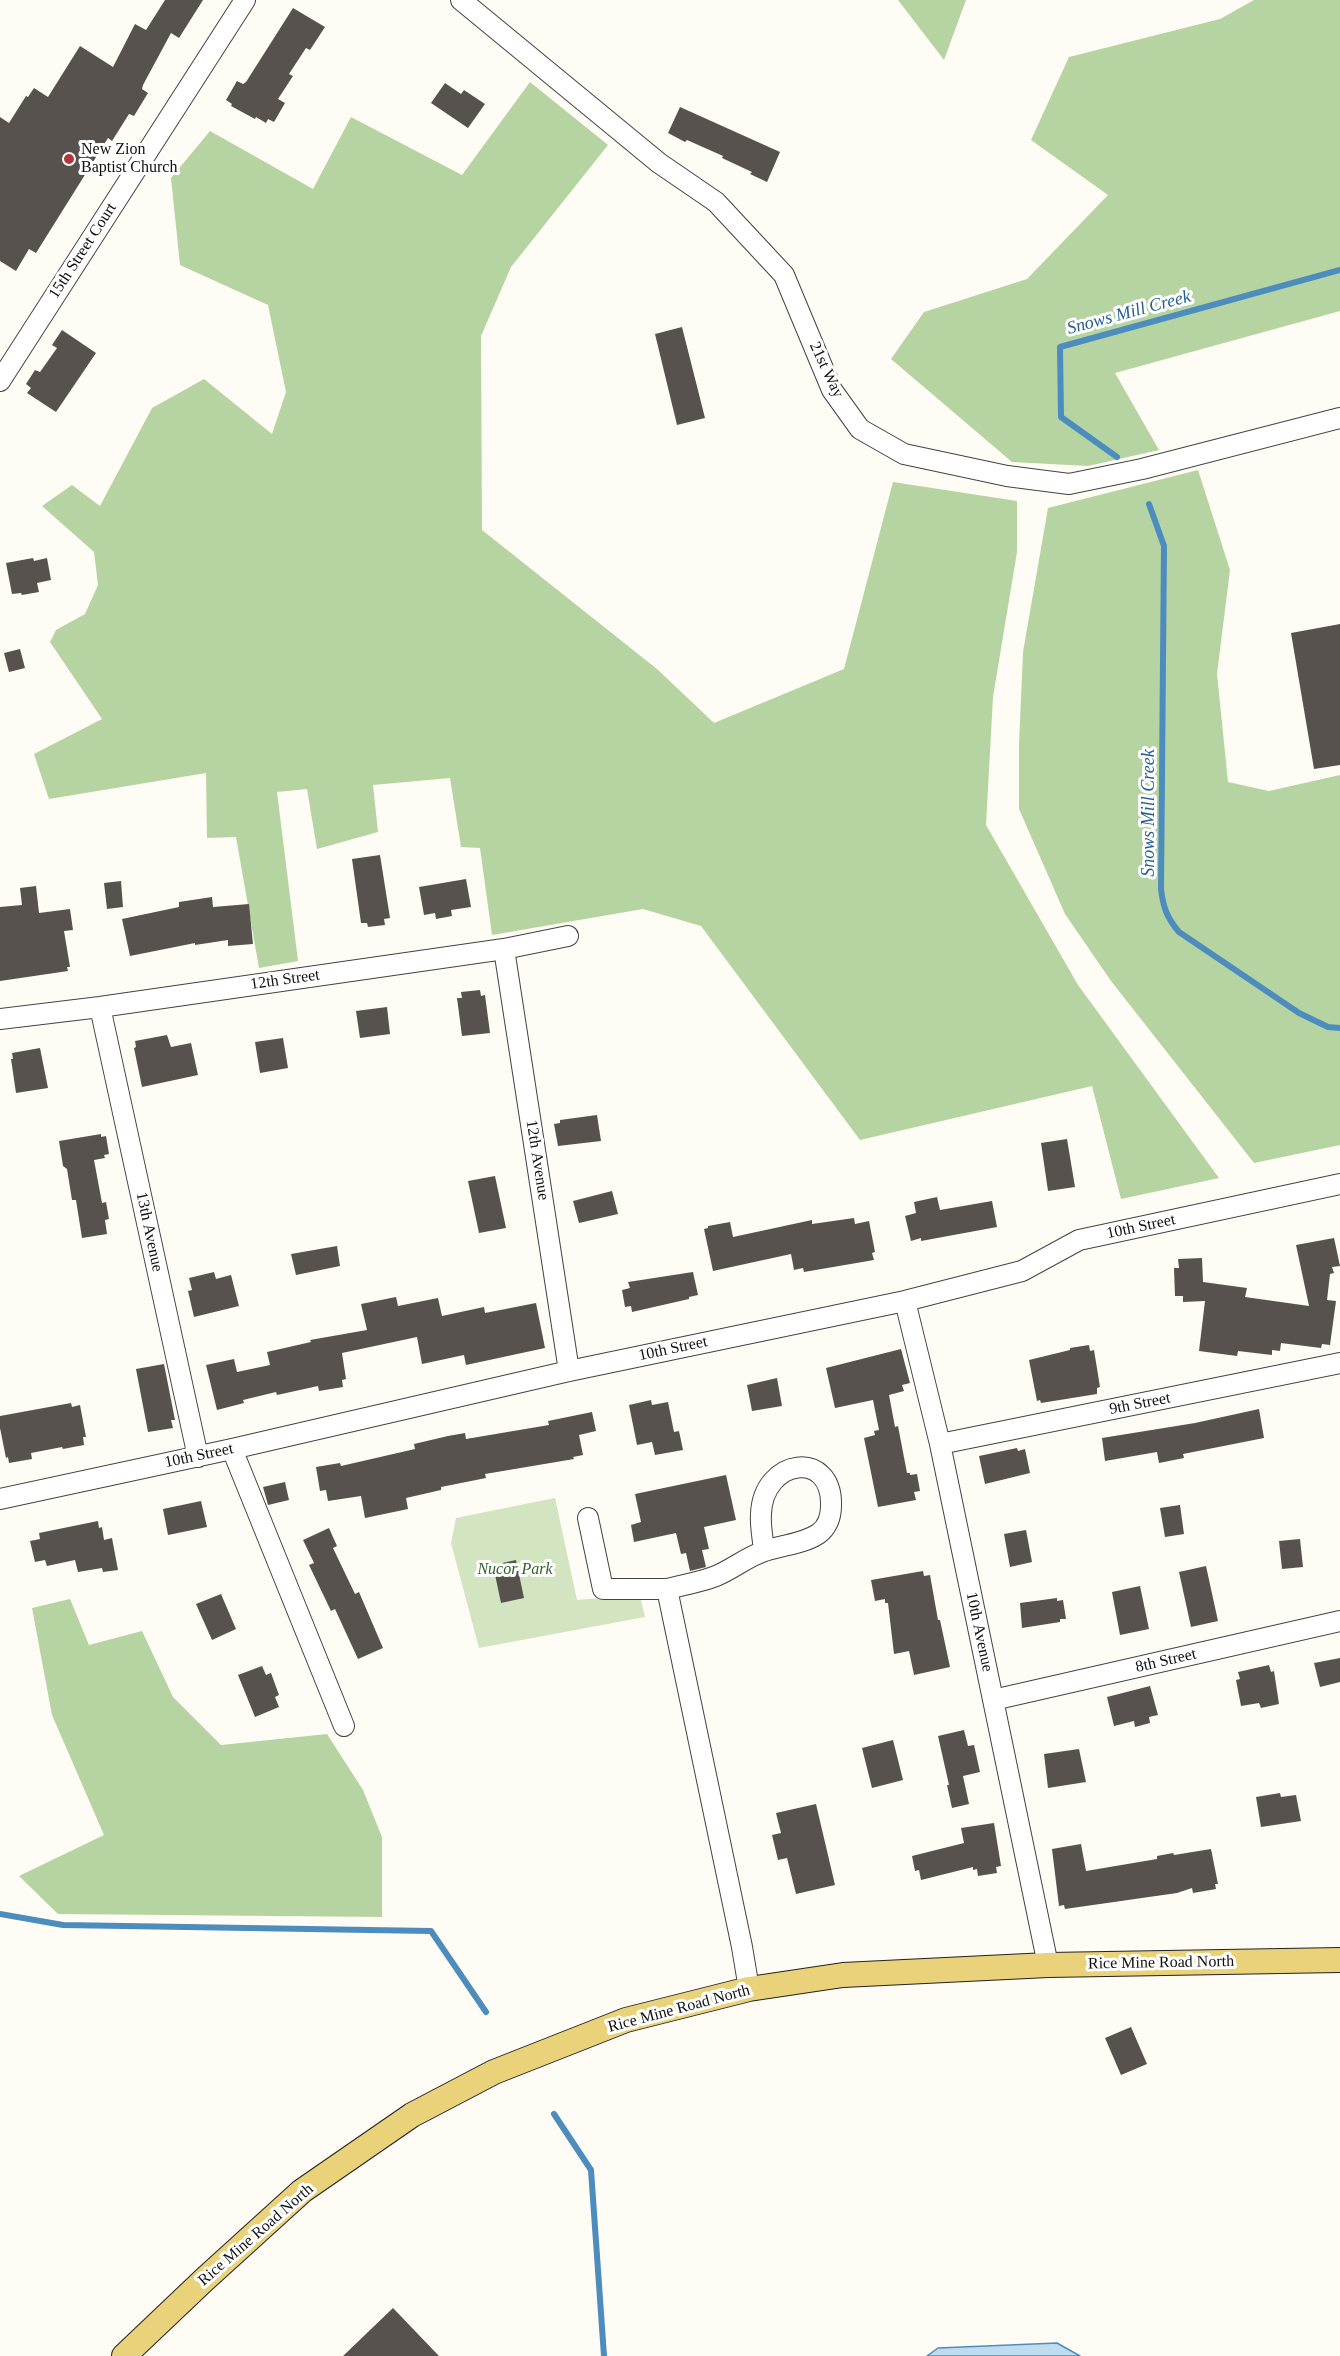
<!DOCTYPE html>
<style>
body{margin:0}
canvas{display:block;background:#fefcf4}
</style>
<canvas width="1340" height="2356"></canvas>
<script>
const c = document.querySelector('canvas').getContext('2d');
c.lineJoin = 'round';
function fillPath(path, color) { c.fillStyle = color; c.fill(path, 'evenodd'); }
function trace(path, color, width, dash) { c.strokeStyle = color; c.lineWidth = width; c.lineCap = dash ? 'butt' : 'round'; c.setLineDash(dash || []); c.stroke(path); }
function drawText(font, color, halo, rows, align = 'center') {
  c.font = font + ' Georgia,serif'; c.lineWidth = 6; c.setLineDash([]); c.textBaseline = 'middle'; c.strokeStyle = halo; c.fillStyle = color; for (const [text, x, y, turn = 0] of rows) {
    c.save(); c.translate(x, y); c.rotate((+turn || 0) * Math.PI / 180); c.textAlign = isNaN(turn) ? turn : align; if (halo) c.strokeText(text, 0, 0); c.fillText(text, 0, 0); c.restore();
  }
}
fillPath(new Path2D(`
 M555,1498L577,1600L636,1595L641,1600L645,1617L479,1648L451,1543L456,1518Z`), '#d2e5c0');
fillPath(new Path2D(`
 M898,0H966L944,60Z
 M1254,0H1340V311L1115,373L1159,450L1088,466L1012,462L891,359L924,312L1027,279L1108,195L1031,140L1069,57L1220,19Z
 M530,82L608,145L511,267L481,336L482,530L657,669L714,723L844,669L893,482L1017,501V552L993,697L986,825L1078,985L1219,1178L1121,1199L1092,1086L860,1140L701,926L643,909L492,935L480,848L461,847L450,778L373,785L378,832L317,849L307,789L277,792L298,961L259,968L236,837L207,838L206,773L49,799L34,754L102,719L50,642L56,630L85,614L98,585L94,552L42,506L72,485L100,506L152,408L204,379L272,434L286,392L268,305L180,265L171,178L210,131L313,189L351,117L462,175Z
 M1198,470L1230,570L1217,674L1228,782L1269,791L1340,775V1145L1254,1163L1111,981L1065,914L1019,809V745L1023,652L1048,508Z
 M70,1599L89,1645L142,1631L173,1697L221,1745L327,1734L363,1790L382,1837V1917L58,1914L19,1876L104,1835L52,1715L32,1608Z`), '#b6d4a1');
const water = new Path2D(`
 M1057,2343L1080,2356H927L938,2348Z`);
fillPath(water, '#bedbf0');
trace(water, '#4d8dbe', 1.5);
trace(new Path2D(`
 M1117,457L1061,417L1060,347L1340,270
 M1149,504L1164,546L1161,889C1163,907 1167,918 1179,932L1299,1013L1328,1027L1340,1028
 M0,1914L63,1925L431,1931L486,2012
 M554,2114L591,2170L604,2356`), '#4d8dbe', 6);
fillPath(new Path2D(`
 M165,0H203L179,38L171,33L143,85L142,89L148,93L134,116L129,114L112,141L108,138L36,253L29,249L16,271L0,261V117L9,123L26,96L28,97L34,88L48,97L80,46L113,67L135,24L146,30Z
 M293,8L325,27L310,50L306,48L289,74L293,76L278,99L285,103L274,122L268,119L266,123L256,117L255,119L231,106L232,104L226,100L237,81L243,84L246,82Z
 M445,83L461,94L464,90L485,104L468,128L431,103Z
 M680,107L780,152L767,182L750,174L752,172L722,158L723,156L687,140L685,142L668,133Z
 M682,327L705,418L677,425L655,334Z
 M62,330L96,353L56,412L27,393L31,388L26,384L35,370L40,372L57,348L52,345Z
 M33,558L34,561L47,558L51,580L37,583L39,592L22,595L21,593L12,594L6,563Z
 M1340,624V765L1314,769L1291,633Z
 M20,649L25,668L9,672L4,653Z
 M380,855L390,918L384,919L385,925L368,927L367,923H361L352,859Z
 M466,879L471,907L451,910L452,916L436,919L435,913L424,915L419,887Z
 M121,881L123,907L107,909L104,883Z
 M36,886L39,913L70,909L73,930L64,931L70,967H67L68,971L0,981V907L22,905L20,888Z
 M212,897L213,907L249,904L253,944L228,946V940L195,945V943L130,956L122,919L179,907V902Z
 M480,990L481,996L485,995L490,1033L462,1036L457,998H462L461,992Z
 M387,1007L390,1034L360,1038L356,1011Z
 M167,1035L171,1047L191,1043L198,1075L142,1087L134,1048L136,1047L135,1041Z
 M283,1038L288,1068L260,1073L255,1042Z
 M40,1048L48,1088L16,1093L11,1059H13L12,1053Z
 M597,1115L601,1141L558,1146L554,1124L560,1123V1120Z
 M101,1134V1137L106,1136L109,1154L104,1155L105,1158L94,1160L102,1203L106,1202L109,1219L105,1220L107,1234L82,1238L76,1200H72L67,1169L63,1166L59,1141Z
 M1067,1139L1075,1187L1048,1191L1041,1143Z
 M495,1176L506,1228L479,1233L468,1181Z
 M612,1191L618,1214L579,1223L573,1201Z
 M937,1197L940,1210L992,1201L997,1227L921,1241V1238L911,1241L905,1216L916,1213L914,1202Z
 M854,1218L855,1224L869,1221L875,1252L872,1253L874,1260L804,1272L803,1268L794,1270L791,1254L713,1271L704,1229L708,1228V1226L730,1222L733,1237L812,1220V1224Z
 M1334,1238L1340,1266L1332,1267L1334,1273L1330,1274L1327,1300L1336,1301L1330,1345L1322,1344L1321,1348L1281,1343L1280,1351L1272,1350V1355L1238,1351L1237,1356L1199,1351L1205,1301L1183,1302V1296H1175L1174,1268H1179L1178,1259L1202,1258L1203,1282L1247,1288L1245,1297L1309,1306L1296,1245Z
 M337,1246L340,1266L296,1275L291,1254Z
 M214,1272L216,1279L231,1275L239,1306L194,1317L188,1291L192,1290L189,1278Z
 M693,1272L698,1295L689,1297V1299L632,1312L631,1306L625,1307L622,1290L630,1288L628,1282Z
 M396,1297L398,1306L438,1298L442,1316L484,1307L485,1313L536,1303L545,1348L466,1365L464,1355L422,1364L417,1337L342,1353L346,1379L342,1380L343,1387L319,1391L318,1386L277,1395L276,1392L243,1400L244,1403L217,1410L206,1365L234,1359L237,1372L270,1365L267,1352L311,1342L310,1340L367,1330L361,1304Z
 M1089,1345L1090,1351L1094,1350L1100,1387L1097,1388V1394L1041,1403L1040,1400L1037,1401L1029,1360L1070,1350V1348Z
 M901,1349L910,1383L902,1385L904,1391L889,1395L895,1427L898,1426L907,1473H910V1475L917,1474L920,1491L914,1492L916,1500L878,1507L864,1438L875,1435L874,1431L879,1430L873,1400L835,1408L826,1368Z
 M164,1364L175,1420H171L173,1428L148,1432L136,1369Z
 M777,1378L782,1406L752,1411L747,1385Z
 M651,1400L652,1405L668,1402L674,1432L679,1431L683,1450L655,1455L652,1442L637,1445L629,1405Z
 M71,1403L72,1407L80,1405L86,1437H83L84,1445L63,1449L62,1447L31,1453L32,1459L9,1463L8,1457L6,1458L0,1428V1416Z
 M1259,1409L1264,1438L1183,1454L1184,1458L1159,1463L1157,1452L1105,1461L1102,1438L1195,1423Z
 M592,1412L596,1431L579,1435L583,1455L573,1457L574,1459L485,1474L486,1478L441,1487V1490L406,1498L408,1509L365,1518L361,1496L328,1501L326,1490L320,1491L316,1467L340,1463L341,1466L415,1449L414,1444L448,1436L465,1433L466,1439L549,1425L548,1421Z
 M1017,1448L1018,1451L1025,1449L1030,1473L985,1484L979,1456Z
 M726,1475L736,1520L704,1527L709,1549L702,1550L706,1567L690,1571L686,1553L681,1554L676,1533L634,1542L631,1525L641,1522L635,1494Z
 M285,1482L289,1500L268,1505L263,1487Z
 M201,1501L207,1527L168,1535L163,1509Z
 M1180,1505L1184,1534L1165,1537L1160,1508Z
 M98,1521L99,1528L102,1527L104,1540L112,1538L118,1570L103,1572L102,1568L78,1572L75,1560L47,1566L45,1560L35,1562L30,1541L40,1539L39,1533Z
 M329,1528L337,1546L333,1548L355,1594L359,1592L383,1648L358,1659L335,1609L331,1611L309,1565L314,1563L303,1540Z
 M1026,1530L1032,1562L1010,1567L1004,1534Z
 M1300,1539L1303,1567L1282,1569L1279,1541Z
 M516,1560L524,1598L501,1603L493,1565Z
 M1206,1566L1218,1621L1191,1627L1179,1572Z
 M923,1571L924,1576L930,1575L938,1620H940L950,1667L914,1675L909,1651L894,1654L888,1603H885V1599L875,1601L871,1580Z
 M1140,1586L1149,1629L1120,1635L1112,1592Z
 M221,1594L236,1629L212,1640L196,1604Z
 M1057,1598V1601L1063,1600L1066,1619H1060V1622L1022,1628L1020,1603Z
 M1340,1658V1682L1320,1687L1314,1663Z
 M1269,1665L1271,1672L1274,1671L1279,1704L1261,1708L1259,1703L1241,1706L1236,1680L1240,1679L1238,1672Z
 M262,1666L266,1675L271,1673L279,1695L275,1697L279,1707L255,1717L238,1675Z
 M1150,1686L1158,1715L1149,1717L1150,1723L1135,1727L1134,1721L1114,1726L1107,1697Z
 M964,1730L968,1746L974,1745L980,1772L963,1776L969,1804L952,1808L947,1785H949L938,1736Z
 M893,1740L903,1780L872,1788L862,1748Z
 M1079,1749L1086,1782L1048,1788L1044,1754Z
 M1280,1793L1281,1797L1296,1795L1301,1821L1261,1827L1256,1797Z
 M816,1804L835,1885L796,1894L787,1858L778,1860L772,1835L781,1833L776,1813Z
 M994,1823L1001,1866L996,1867L997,1873L978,1876L977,1869L973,1870V1867L921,1880L919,1870L915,1871L912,1856L964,1843L961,1828Z
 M1081,1844L1086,1871L1157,1859V1856L1173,1853L1174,1855L1211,1849L1218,1884H1215L1216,1889L1193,1893L1192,1888L1177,1893L1065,1909L1064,1905L1059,1906L1052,1849Z
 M1131,2027L1147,2064L1121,2075L1105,2038Z
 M393,2308L439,2356H343Z`), '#57524d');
const minor = new Path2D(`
 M461,0L659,163L716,202L784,275L832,390L860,429L904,454L1007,476L1069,484L1142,469L1340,418
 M0,381L245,0
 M504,949L569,1371
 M100,1007L198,1457
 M0,1019L100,1007L504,949L568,936
 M905,1301L940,1444L1048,1965
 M940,1444L1340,1363
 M232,1449L344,1726
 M0,1499L232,1449L569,1371L905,1301L1022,1271L1079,1240L1340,1184
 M588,1518L603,1589H667
 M993,1700L1340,1621
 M749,1989L742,1947L667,1589C683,1585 701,1582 716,1576C733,1569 748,1556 765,1551C782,1545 803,1544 818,1534C827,1528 831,1517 831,1506C833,1449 763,1458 761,1514C760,1526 763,1539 764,1551`);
const major = new Path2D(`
 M124,2356L205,2279L302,2191L412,2115L494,2072L626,2020L749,1989L843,1975L1048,1965L1340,1960`);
trace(minor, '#434343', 22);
trace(major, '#212121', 26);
trace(minor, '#fff', 20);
trace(major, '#e9d279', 24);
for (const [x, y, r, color] of [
 [69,159,6,"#b13738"]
]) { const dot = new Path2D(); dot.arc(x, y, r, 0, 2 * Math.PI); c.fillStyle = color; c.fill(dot); trace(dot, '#fff', 2); }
drawText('16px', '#101010', '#fff', [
 ["New Zion",81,150],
 ["Baptist Church",81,168]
], 'left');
drawText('16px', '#101010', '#fff', [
 ["15th Street Court",83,251,-57],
 ["21st Way",826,370,65],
 ["12th Street",285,980,-8],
 ["12th Avenue",537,1160,81],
 ["10th Street",1141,1227,-12],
 ["13th Avenue",149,1232,78],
 ["10th Street",673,1349,-12],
 ["9th Street",1140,1404,-11],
 ["10th Street",199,1456,-12],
 ["10th Avenue",979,1632,78],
 ["8th Street",1166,1661,-13],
 ["Rice Mine Road North",1161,1963,-1],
 ["Rice Mine Road North",679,2009,-15],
 ["Rice Mine Road North",256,2235,-41]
]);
drawText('italic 16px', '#316127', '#fff', [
 ["Nucor Park",515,1570]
]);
drawText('italic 18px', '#266094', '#fff', [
 ["Snows Mill Creek",1129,313,-15],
 ["Snows Mill Creek",1149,813,-90]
]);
</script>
